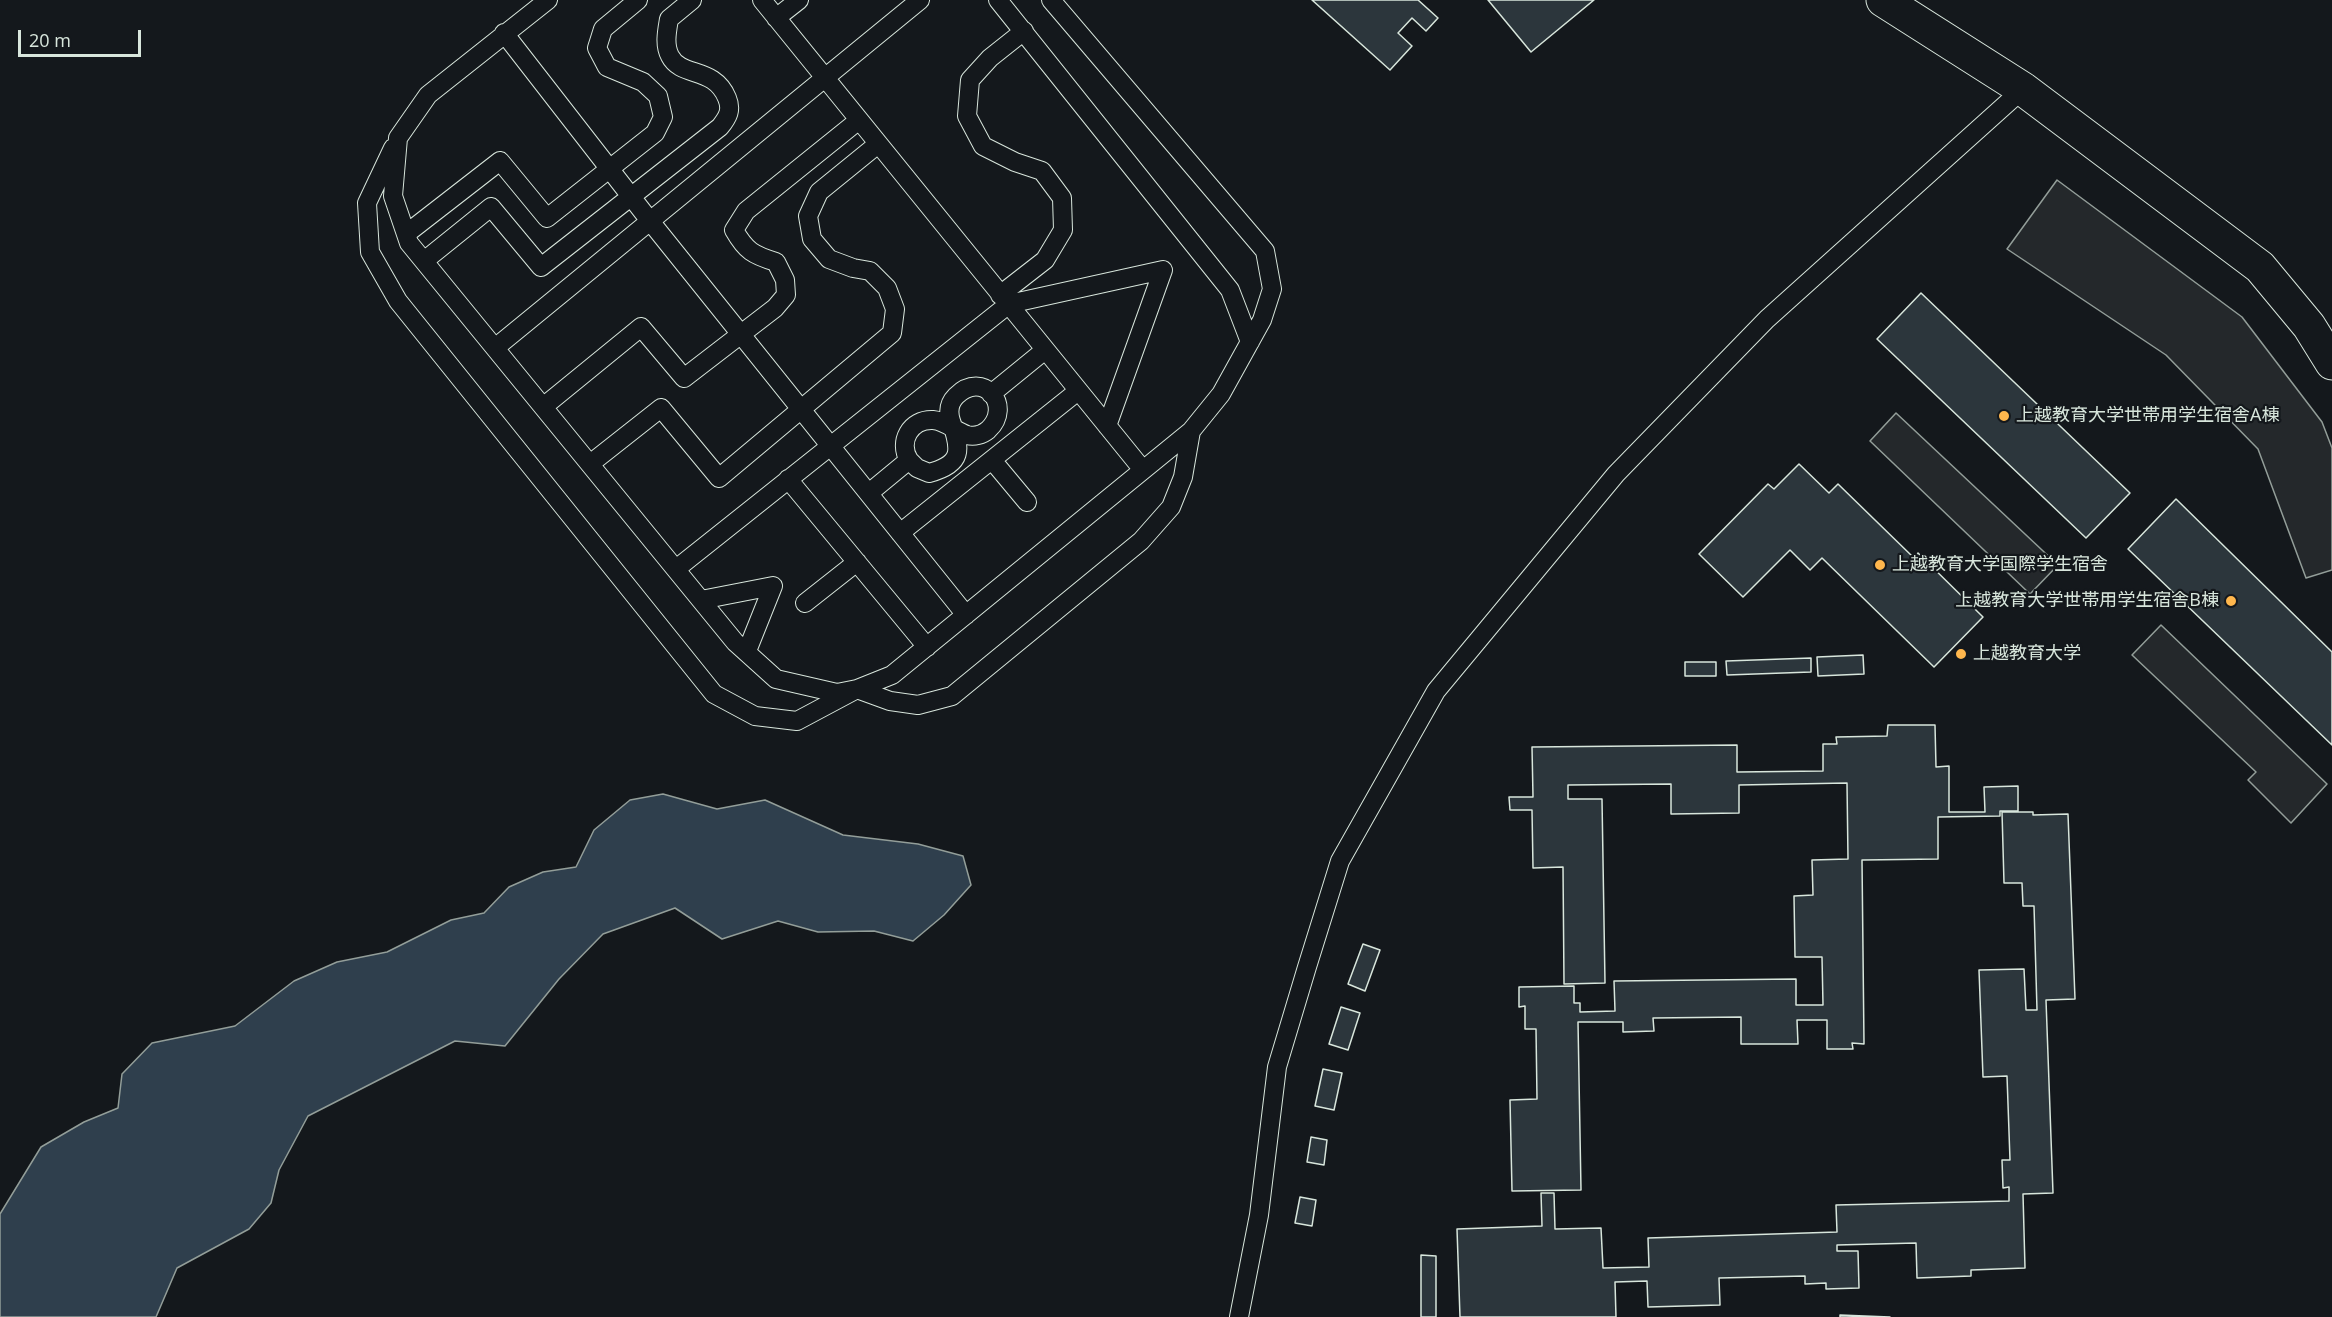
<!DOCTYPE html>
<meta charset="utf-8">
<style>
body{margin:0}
#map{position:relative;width:2332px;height:1317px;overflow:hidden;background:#14181c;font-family:"Open Sans",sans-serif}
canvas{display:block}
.scale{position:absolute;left:18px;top:30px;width:123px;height:27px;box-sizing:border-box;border:3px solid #d8e6dc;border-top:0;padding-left:8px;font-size:18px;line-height:21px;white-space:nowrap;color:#d8e6dc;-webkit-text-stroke:4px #14181c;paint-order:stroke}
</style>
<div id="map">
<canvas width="2332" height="1317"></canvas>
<div class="scale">20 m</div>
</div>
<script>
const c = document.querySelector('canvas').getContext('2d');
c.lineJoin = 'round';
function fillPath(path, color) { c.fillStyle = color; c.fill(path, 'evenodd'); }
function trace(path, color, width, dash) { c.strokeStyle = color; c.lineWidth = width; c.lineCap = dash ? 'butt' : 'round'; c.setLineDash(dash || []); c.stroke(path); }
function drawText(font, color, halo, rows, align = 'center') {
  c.font = font + ' "Open Sans","Noto Sans JP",sans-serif'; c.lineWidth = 4.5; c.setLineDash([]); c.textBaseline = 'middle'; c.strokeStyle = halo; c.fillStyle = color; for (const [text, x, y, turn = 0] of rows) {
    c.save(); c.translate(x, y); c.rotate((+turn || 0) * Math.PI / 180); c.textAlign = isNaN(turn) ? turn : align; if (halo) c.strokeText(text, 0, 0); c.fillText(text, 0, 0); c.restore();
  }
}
const parking = new Path2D(`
 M2057,180L2242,317L2322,422L2332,448V570L2306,578L2258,449L2166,355L2007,249Z
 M1896,413L2058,565L2030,594L1870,441Z
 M2161,625L2327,784L2291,823L2248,780L2256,772L2132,655Z`);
fillPath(parking, '#24282b');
trace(parking, '#939e99', 1.5);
const water = new Path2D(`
 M663,794L717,809L765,800L843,835L918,844L963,856L971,885L944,915L913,941L874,931L818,932L778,921L722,939L675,908L603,934L559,979L505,1046L455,1041L308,1116L279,1170L271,1203L249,1229L177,1268L156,1317H0V1214L41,1147L84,1122L118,1108L122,1074L152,1043L235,1026L294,981L337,962L387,952L451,920L484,913L509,887L543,872L576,867L594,830L630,800Z`);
fillPath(water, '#2f3f4d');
trace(water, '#939e99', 1.5);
const building = new Path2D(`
 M1312,0H1418L1438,18L1426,31L1412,18L1398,33L1412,46L1390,70Z
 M1488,0H1594L1531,52Z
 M1921,293L2130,493L2086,538L1877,339Z
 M1799,464L1829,493L1838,484L1913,557L1918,553L1983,617L1934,667L1822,558L1810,570L1790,550L1743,597L1699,554L1768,484L1774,489Z
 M2176,499L2332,652V745L2128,549Z
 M1863,655L1864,674L1818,676L1817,657Z
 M1811,658V672L1727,675L1726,661Z
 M1685,662H1716V676H1685Z
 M1888,725H1935L1936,767L1949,766V812H1985L1984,787L2018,786V811H2000V816L1938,817V859L1862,860L1864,1044L1852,1043L1853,1049H1827V1020H1797L1798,1044H1741V1017L1653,1018L1654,1031L1623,1032V1022H1578L1581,1190L1512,1191L1510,1100L1537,1099L1536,1029H1525V1006L1519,1007V987L1574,986V1003H1580V1012L1615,1011L1614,981L1796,979V1005H1823L1822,957H1795L1794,896L1813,895L1812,860L1848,859L1847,783L1739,785V813L1671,814V784L1568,785V799H1602L1605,983L1564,984L1563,867L1533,868L1532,810H1510L1509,797H1533L1532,747L1737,745V772L1823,771V744H1837L1836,737L1887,736Z
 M2002,812H2033V815L2068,814L2075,999L2046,1000L2053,1193L2023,1194L2025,1268L1971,1270V1276L1917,1278L1916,1243L1837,1245V1251H1858L1859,1288L1826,1289V1283L1805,1284V1276L1719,1278L1720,1305L1648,1307L1647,1281L1615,1282L1616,1317H1460L1457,1229L1542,1226L1541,1193H1554L1555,1229L1601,1228L1603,1268L1649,1267L1648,1238L1837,1232L1836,1205L2009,1201V1187L2003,1188L2002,1160H2010L2007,1076L1983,1077L1979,970L2024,969L2026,1010H2037L2034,906H2023L2022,883H2004Z
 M1363,944L1380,950L1365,991L1348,984Z
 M1341,1007L1360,1013L1348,1050L1329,1044Z
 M1323,1069L1342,1073L1334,1110L1315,1106Z
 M1311,1137L1327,1140L1324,1165L1307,1162Z
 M1300,1197L1316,1200L1312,1226L1295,1223Z
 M1421,1255L1436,1256V1317H1421Z
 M1840,1315L1890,1317H1840Z`);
fillPath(building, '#2c363c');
trace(building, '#d8e6dc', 1.5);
const service = new Path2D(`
 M548,0L428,95L398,138L393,196L409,243L735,642L776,679L837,693L857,689L892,675L1191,431L1221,394L1262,320L1272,289L1265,251L1051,0
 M762,0L1143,470
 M998,0L1230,290L1250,342
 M776,18L799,0
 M504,33L650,221L966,615
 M393,148L367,203L370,252L398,301L714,694L755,716L797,721L857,689L890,701L918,705L952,696L1141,541L1171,507L1183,477L1191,431
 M406,234L500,161L547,218L655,133L663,117L658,96L643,82L607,67L597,48L603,29L638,0
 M424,261L491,207L541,267L720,127C728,117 732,110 727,98C714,66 681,78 670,56C664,45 667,31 669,19L692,0
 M1000,295L1045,260L1063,230L1062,198L1042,171L1015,162L983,146L967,116L970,80L990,58L1024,31
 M495,348L920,0
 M991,394L1045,350
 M543,407L641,327L684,378L775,308L786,295L785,280L776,262C753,255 746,251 734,230L746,211L859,120
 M992,460L1027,502
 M590,464L661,408L719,478L892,333L895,309L887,288L870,271L853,268L829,259L812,239L808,216L819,192L878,144
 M788,479L927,647
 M869,493L909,460C898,442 910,419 933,420C946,421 955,431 967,435C974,437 982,435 988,430C1014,406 983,369 956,396C949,403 948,412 951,421C961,450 963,464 929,473L917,468L909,460
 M900,533L1078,391
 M676,569L1009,304L1163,270L1107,426
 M701,600L773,586L747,651
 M805,603L857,562
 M1239,1317L1259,1215L1277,1067L1307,967L1340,861L1436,691L1616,474L1767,319L2023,89`);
const tertiary = new Path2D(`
 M1883,0L2023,89L2260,267L2309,326L2332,363`);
trace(service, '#d8e6dc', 20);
trace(tertiary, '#d8e6dc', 35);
trace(service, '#14181c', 18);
trace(tertiary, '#14181c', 33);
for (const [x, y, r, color] of [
 [2004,416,6,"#ffb74d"],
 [1880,565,6,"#ffb74d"],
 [2231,601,6,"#ffb74d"],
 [1961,654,6,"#ffb74d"]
]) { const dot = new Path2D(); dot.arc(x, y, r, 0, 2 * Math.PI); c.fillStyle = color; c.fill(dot); trace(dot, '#14181c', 2); }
drawText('18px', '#d8e6dc', '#14181c', [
 ["上越教育大学世帯用学生宿舎A棟",2016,416],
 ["上越教育大学国際学生宿舎",1892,565],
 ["上越教育大学世帯用学生宿舎B棟",2219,601,"right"],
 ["上越教育大学",1973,654]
], 'left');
</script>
